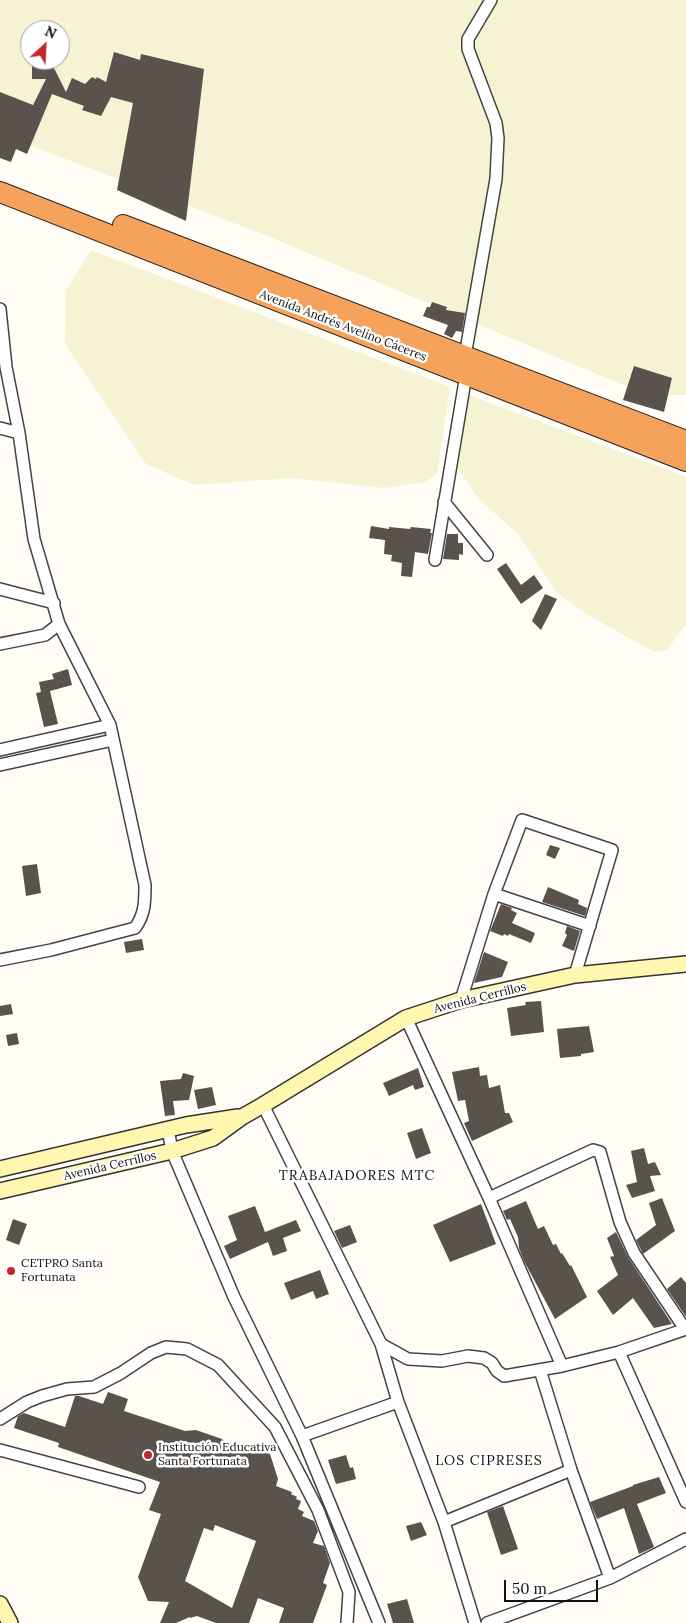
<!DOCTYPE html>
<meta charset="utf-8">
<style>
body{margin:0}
#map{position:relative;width:686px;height:1623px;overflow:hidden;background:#fffdf5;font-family:Lora,serif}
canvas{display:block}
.north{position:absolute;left:20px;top:20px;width:50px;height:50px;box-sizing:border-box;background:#fff;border:1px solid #a0a0a0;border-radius:50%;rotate:25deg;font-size:14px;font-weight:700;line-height:20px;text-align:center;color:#111}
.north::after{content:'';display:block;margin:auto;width:18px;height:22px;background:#c4262e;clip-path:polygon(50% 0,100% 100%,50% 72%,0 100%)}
.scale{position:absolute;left:504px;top:1580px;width:94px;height:22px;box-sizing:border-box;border:2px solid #111;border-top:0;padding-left:6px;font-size:15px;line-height:18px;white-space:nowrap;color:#111;-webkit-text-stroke:4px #fff;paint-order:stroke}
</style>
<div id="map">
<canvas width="686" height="1623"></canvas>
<div class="north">N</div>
<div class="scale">50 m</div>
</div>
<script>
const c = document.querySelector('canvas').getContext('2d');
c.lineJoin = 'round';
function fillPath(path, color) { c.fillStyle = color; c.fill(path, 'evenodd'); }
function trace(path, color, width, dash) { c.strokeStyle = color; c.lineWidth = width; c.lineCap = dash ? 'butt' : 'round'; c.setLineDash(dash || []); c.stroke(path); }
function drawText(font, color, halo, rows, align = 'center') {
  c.font = font + ' Lora,serif'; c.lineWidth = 5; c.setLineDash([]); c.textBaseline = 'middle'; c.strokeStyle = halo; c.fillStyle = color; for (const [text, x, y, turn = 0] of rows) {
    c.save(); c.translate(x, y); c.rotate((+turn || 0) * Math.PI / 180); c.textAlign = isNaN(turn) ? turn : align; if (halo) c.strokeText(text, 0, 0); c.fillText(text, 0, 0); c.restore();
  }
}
fillPath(new Path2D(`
 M0,0H686V395H647L265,235L0,134ZM30,30H60V60H30Z
 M91,250L450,387L437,474L425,482L384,488L292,478L194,485L146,464L65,344L66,290Z
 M464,393L686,477V624L667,650L654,652L588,615L556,592L519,535L480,500L454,463Z`), '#f6f3d4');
fillPath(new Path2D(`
 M114,52L140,60L141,54L204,69L186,221L117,190L133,103L111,97L101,116L82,110L84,106L52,94L27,154L16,149L11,162L0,158V92L33,105L46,79H32V64H52L66,92L72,78L85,84L92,77L96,79L97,77L106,82Z
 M432,302L447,307L446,310L465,313L462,332L456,331L452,338L444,334L448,325L423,316L427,307H430Z
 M634,366L672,378L664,412L623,400Z
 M371,526L389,529V527L410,529L411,527L431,529L430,533H432L428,554L415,552L412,577L401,576L402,563L391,561L392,555L384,554L385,540L369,538Z
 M447,534H458V543H463V555L459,554V560L443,559Z
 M506,563L521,585L534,575L543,588L521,604L497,569Z
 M545,594L557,599L541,630L532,621Z
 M68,669L72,685L50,691L58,724L44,727L36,693L41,692L39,682L54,679L52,674Z
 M550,845L560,848L555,859L546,855Z
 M37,864L41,893L26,896L22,866Z
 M548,887L579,900L578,904L587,908L585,916L542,902Z
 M501,904L512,908L511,910L517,913L512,923L535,933L531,943L509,934L508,936L504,934L503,936L490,931Z
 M567,926L580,931L574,951L562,946L567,935L565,933Z
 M142,939L144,950L126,953L124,942Z
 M484,952L508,962L502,977L474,983Z
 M541,1001L544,1032L511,1036L507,1008L526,1005L525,1002Z
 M11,1004L13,1014L0,1016V1006Z
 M589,1026L594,1052L581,1054V1056L560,1058L557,1029Z
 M17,1033L19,1044L8,1046L6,1035Z
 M479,1067L480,1076L487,1075L489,1088L500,1085L505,1113H509L513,1122L472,1141L464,1123L469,1121L465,1100L458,1101L452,1072Z
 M418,1068L424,1087L415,1090L413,1085L389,1096L383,1083Z
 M183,1073L194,1076L189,1100L173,1101L175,1115L165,1116L160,1081L181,1079Z
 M212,1087L216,1105L198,1109L194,1090Z
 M422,1128L431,1153L416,1159L407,1133Z
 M644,1148L648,1164L655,1162L661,1175L650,1176L655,1191L632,1198L626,1185L637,1182L631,1151Z
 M662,1198L675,1231L643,1254L636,1240L656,1225L649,1203Z
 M526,1201L538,1229L544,1226L553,1245L556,1244L561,1254L562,1253L570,1266L571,1265L587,1297L555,1319L524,1261L519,1248L518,1237L510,1219L507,1220L503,1211Z
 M481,1204L496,1244L450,1262L433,1225Z
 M255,1206L265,1232L296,1220L301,1231L283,1238L287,1251L273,1256L268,1242L230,1259L224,1246L237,1240L228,1216Z
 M13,1219L27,1224L19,1245L6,1240Z
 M350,1225L357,1242L342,1248L334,1231Z
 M616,1232L628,1257L672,1324L654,1328L633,1298L613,1315L597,1291L618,1275L610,1257L614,1256L607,1238Z
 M320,1270L329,1294L316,1299L313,1291L291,1300L284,1283Z
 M681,1277L686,1283V1317L667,1289Z
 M108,1392L128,1399L124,1411L185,1431L196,1430L222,1439L229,1448L247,1453L249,1446L270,1454L278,1479L276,1486L292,1492L291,1494L297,1497L296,1499L301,1501L298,1509L304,1512L302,1516L314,1521L318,1531L313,1543L324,1546L330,1563L323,1583L327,1585L313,1623H279L284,1608L258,1598L249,1623H216L197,1616L190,1618V1617L176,1623H160L169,1602L148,1601L138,1577L161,1514L149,1510L160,1482L58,1447L59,1443L14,1428L18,1416L24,1413L65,1427L75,1396H79L103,1404ZM215,1525L256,1541L232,1608L185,1581L204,1528L213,1531Z
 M346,1455L350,1468L353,1467L356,1479L336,1484L328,1460Z
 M659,1477L666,1493L637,1504L654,1547L639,1554L624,1508L597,1519L590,1502L633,1486V1485Z
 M503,1506L518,1549L501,1555L487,1512Z
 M421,1522L427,1535L411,1541L406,1526Z
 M407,1599L414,1623H393L387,1604Z`), '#5a524d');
const street = new Path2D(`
 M0,309L6,367L19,433L34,539L59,624L110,725L145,885C145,902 145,914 135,928L51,950L0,960
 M0,428L19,433
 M444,502L487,555
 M435,560L466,375L465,356L496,179L498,138L496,123L468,49V39L491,0
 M0,589L54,603
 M0,644L45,635L59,624
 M0,750L110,725
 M0,765L113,740
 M494,894L590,926
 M461,1000L494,894L522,820L612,850L575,975
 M406,1018L489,1198L562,1366
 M263,1105L381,1344L398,1402L444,1522L475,1623
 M168,1129L172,1151L234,1297L302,1436L379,1623
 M489,1198L593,1150L600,1152L620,1222L634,1253L685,1329
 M381,1344L408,1359L442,1361L468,1356L484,1358L492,1363L497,1371L504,1376L562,1366L619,1352L686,1329
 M619,1352L686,1502
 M540,1370L571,1470L610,1578
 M0,1419L27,1402L42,1396L67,1389L94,1387L121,1373L151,1353L166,1347L187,1349L218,1365L275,1427L318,1510L349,1592L347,1623
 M302,1436L398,1402
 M0,1450L139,1487
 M444,1522L571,1470
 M487,1623L610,1578L686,1539`);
const secondary = new Path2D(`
 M0,1169L186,1125L238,1117
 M0,1191L172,1151L213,1138L242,1117L263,1105L406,1018L461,1000L575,975L686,964
 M0,1604L10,1623`);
const highway = new Path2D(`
 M0,192L686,461
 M123,225L686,441`);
trace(street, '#444', 14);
trace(secondary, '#333', 18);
trace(highway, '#222', 22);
trace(street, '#fff', 11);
trace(secondary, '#fff6b0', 15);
trace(highway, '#f5a25d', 20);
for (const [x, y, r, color] of [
 [11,1271,5,"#c4262e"],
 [148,1455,5,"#c4262e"]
]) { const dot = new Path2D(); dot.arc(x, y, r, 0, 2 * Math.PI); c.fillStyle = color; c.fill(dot); trace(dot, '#fff', 2); }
drawText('12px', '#111', '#fff', [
 ["Avenida Andrés Avelino Cáceres",343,326,21],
 ["Avenida Cerrillos",480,998,-14],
 ["Avenida Cerrillos",110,1166,-13]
]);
drawText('12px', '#111', '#fff', [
 ["CETPRO Santa",21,1264],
 ["Fortunata",21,1278],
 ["Institución Educativa",158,1448],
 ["Santa Fortunata",158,1462]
], 'left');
c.letterSpacing = '1px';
drawText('14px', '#111', '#fff', [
 ["TRABAJADORES MTC",357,1176],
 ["LOS CIPRESES",489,1461]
]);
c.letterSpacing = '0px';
</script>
